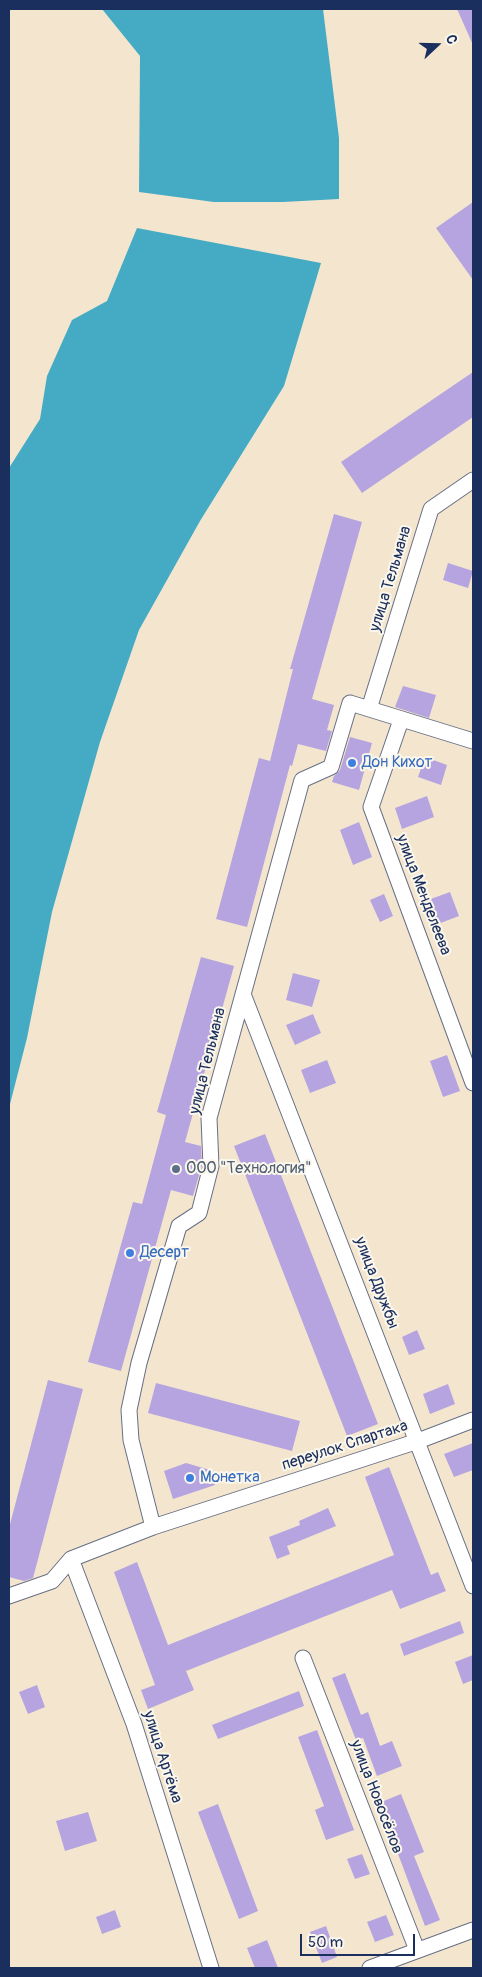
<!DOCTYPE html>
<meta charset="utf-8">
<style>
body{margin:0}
#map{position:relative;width:482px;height:1977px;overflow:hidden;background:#f4e6ce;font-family:Pangolin,sans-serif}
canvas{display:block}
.frame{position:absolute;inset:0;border:10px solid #1b2f5e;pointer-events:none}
.north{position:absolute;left:412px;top:20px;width:50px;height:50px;-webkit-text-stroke:4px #fbf7ec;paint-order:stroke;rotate:69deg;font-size:14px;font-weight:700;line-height:20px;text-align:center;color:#1b2f5e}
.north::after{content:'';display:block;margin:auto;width:18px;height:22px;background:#1b2f5e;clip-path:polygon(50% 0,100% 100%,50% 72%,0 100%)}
.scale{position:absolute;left:300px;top:1934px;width:115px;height:22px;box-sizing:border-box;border:2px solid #1b2f5e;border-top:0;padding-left:6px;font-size:15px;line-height:18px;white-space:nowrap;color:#1b2f5e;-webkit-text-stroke:4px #fbf7ec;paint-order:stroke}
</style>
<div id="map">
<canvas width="482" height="1977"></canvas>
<div class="frame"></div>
<div class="north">С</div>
<div class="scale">50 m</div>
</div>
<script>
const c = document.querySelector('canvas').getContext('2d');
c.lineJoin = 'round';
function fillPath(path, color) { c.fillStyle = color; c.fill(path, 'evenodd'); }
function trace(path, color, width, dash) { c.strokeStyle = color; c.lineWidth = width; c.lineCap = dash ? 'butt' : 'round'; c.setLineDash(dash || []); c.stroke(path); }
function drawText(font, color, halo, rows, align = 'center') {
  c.font = font + ' Pangolin,sans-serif'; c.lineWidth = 4; c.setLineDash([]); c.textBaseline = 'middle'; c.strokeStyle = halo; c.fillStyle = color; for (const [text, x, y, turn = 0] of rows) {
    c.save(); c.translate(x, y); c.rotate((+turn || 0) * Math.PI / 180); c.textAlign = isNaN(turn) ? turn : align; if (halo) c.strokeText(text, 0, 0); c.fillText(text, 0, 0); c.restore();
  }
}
fillPath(new Path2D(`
 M102,9H323L339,138V199L283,202H214L139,192L140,56Z
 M137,228L321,263L284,386L200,521L139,630L100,742L52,912L27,1038L9,1108V468L40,419L47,376L72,320L107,301Z`), '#45abc5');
fillPath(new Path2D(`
 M457,9H473V45Z
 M473,202V280L436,228Z
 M473,372V417L362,493L341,462Z
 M334,514L362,522L312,699L334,705L327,730L332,731L326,751L298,744L292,766L290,765L247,927L216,919L259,758L270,761L293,669H290Z
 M448,563L473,571L468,588L443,580Z
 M403,686L436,695L429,718L395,707Z
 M350,737L372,743L359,790L332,782L334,776L340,770Z
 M425,757L447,765L441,785L418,777Z
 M427,796L434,817L402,829L395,808Z
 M359,822L372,857L353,865L340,830Z
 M450,892L459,916L438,924L428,900Z
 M384,894L393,916L380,922L370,900Z
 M201,957L234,966L185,1142L201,1146L202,1165L193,1196L171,1190L121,1371L88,1362L133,1202L142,1204L166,1115L157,1112Z
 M293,973L320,980L312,1007L286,1000Z
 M313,1014L321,1033L295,1045L286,1025Z
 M447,1055L460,1091L443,1097L430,1061Z
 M327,1060L336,1083L310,1093L301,1070Z
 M265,1134L378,1424L347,1436L234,1146Z
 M417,1330L425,1349L409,1355L402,1337Z
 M48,1380L83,1389L33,1578L24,1581L9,1577V1528Z
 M156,1383L300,1421L292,1451L148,1413Z
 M448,1384L455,1404L430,1414L423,1394Z
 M473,1443V1470L454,1477L444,1454Z
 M186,1463L210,1470L215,1485L173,1499L164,1471Z
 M389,1467L431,1575L438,1572L446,1591L400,1609L392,1590L186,1671L194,1690L148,1709L141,1690L155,1685L114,1572L137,1562L168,1645L394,1555L365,1477Z
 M328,1508L336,1526L287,1546L290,1554L277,1559L269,1537L300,1525L299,1521Z
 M460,1621L464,1633L404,1656L400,1644Z
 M473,1655V1680L463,1684L455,1662Z
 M345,1673L361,1715L368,1712L380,1746L392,1741L402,1766L377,1776L363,1738L356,1740L332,1678Z
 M37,1685L45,1707L28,1714L19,1692Z
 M299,1691L304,1706L218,1739L212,1725Z
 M317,1730L354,1830L326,1840L315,1810L324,1806L298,1737Z
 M401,1794L424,1852L414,1856L440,1920L425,1926L379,1803Z
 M218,1804L258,1911L239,1919L198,1812Z
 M88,1812L97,1841L65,1851L56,1821Z
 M362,1854L370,1874L355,1879L347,1859Z
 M115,1910L121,1927L102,1934L96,1917Z
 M386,1915L394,1935L375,1942L367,1922Z
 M326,1926L337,1957L322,1963L310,1932Z
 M267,1940L278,1968H255L247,1948Z`), '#b5a4df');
const minor = new Path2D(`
 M369,709L431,509L473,480
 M401,720L371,807L473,1083
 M243,994L473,1586
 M153,1527L131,1440L129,1410L139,1363L179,1226L199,1213L211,1166L209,1118L302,780L331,767L350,703L473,741
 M71,1559L134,1724L211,1968
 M9,1596L52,1581L71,1559L153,1527L418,1441L473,1420
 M303,1658L417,1950
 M370,1968L473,1930`);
trace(minor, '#676f85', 17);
trace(minor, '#fff', 15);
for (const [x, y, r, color] of [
 [352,763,5,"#3f7fe0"],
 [176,1169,5,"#5c6f8a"],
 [130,1253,5,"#3f7fe0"],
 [190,1478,5,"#3f7fe0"]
]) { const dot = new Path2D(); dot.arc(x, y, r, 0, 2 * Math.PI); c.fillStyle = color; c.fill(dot); trace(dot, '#fbf7ec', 2); }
drawText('16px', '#1b2f5e', '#fbf7ec', [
 ["улица Тельмана",391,579,-73],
 ["улица Менделеева",423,895,69],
 ["улица Тельмана",208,1061,-76],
 ["улица Дружбы",376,1283,69],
 ["переулок Спартака",345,1446,-18],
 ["улица Артёма",162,1757,72],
 ["улица Новосёлов",376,1797,69]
]);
drawText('16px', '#366cbe', '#fbf7ec', [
 ["Дон Кихот",362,763],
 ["Десерт",140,1253],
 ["Монетка",200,1478]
], 'left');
drawText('16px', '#4e5e75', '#fbf7ec', [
 ["ООО \"Технология\"",186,1169]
], 'left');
</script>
